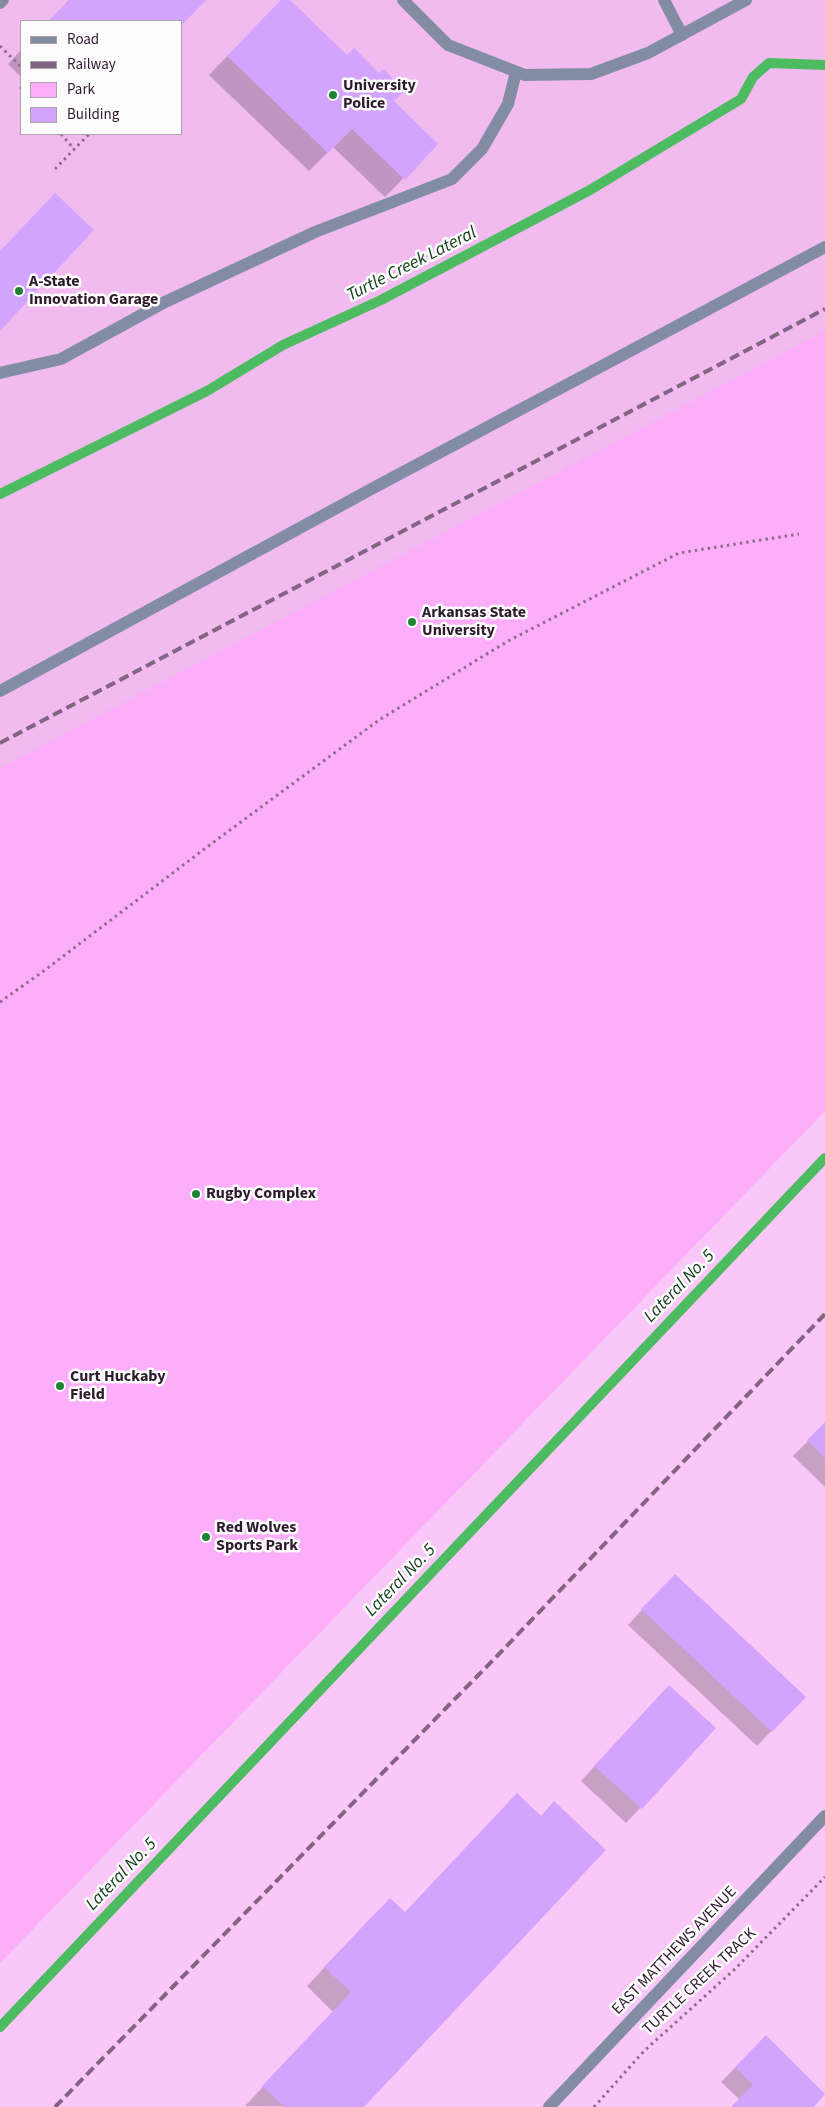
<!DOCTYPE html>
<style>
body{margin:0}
#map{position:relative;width:825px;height:2107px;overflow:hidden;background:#fac8f8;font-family:"Source Sans 3",sans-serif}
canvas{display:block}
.legend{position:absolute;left:20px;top:20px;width:162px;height:115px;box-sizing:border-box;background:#fcfcfc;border:1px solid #a9a2a9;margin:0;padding:6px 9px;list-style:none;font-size:15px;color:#2d1b2d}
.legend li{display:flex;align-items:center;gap:10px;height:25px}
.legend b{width:25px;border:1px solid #a9a2a9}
</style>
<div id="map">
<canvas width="825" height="2107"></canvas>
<ul class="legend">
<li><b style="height:6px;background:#828da4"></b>Road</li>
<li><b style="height:6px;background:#846483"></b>Railway</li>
<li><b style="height:14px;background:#fcaefb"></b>Park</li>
<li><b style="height:14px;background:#d2a4fd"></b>Building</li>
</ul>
</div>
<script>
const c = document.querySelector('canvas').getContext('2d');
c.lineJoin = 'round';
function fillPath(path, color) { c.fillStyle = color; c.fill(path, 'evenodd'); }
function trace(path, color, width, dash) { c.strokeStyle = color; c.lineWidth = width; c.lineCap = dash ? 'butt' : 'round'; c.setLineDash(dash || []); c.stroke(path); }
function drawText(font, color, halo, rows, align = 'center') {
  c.font = font + ' "Source Sans 3",sans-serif'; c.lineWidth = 5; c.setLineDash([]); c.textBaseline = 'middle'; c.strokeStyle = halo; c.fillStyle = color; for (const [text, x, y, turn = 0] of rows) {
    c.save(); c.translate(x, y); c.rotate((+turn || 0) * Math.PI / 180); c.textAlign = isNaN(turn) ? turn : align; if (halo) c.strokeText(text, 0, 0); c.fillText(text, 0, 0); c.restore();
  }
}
fillPath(new Path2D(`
 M0,0H825V1111L0,1963ZM21,21H181V134H21Z`), '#f1bbf0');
fillPath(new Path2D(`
 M825,331V1111L0,1963V768Z`), '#fcaefb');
fillPath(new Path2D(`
 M69,0H204L181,21H49Z
 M282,0H288L347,57L379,74L392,101L437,144L385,197L333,147L309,171L209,75Z
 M21,50V77L8,64Z
 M825,1424V1487L793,1456Z
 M660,1590L804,1697L757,1746L628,1625Z
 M669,1686L715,1728L626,1823L581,1781Z
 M554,1803L362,2107L245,2106L333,2012L307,1986L371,1918L405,1914L540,1817Z
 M766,2037L812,2107H733L740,2100L721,2082Z`), '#0003');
trace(new Path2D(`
 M0,494L207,391L283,345L381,300L590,190L741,99L753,77L769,63L825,65
 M0,2027L825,1158`), '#4dbc61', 10);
fillPath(new Path2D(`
 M69,0H206L181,26V21H48Z
 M281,0H290L347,55L354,48L379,73L383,69L405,90L394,101L438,144L405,180L352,129L328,153L227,56Z
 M55,193L94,230L0,331V251Z
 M825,1422V1458L807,1440Z
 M675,1574L806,1697L772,1732L641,1609Z
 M669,1685L716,1728L642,1809L594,1766Z
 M517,1793L541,1816L554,1801L606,1850L364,2107H285L262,2086L351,1992L324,1967L390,1898L405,1912Z
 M766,2035L825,2094L814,2107H731L753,2085L735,2067Z`), '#d2a4fd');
trace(new Path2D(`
 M0,46L21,67
 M21,87V89
 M61,134L74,149
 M55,169L89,134
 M0,1002L45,970L207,847L379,720L508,641L679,553L799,534
 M594,2107L644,2051L735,1969L825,1877`), '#8d6c8c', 3, [2.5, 4]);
trace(new Path2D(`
 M664,0L682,35
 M0,373L61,359L165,302L315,232L452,179L482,149L508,104L516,72
 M0,691L377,486L825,247`), '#828da4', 12);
trace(new Path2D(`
 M403,0L448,45L525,75L591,74L648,53L746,0`), '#828da4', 12);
trace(new Path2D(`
 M0,3L3,0
 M549,2107L825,1816`), '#828da4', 12);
trace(new Path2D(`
 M0,743L825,309
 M55,2107L498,1655L825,1314`), '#846483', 4, [10, 5]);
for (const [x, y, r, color] of [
 [333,95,5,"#1e8337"],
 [19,291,5,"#1e8337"],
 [412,622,5,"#1e8337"],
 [196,1194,5,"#1e8337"],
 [60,1386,5,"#1e8337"],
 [206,1537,5,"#1e8337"]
]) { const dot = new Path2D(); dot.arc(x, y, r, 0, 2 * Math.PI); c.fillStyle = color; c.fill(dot); trace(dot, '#fcfcfc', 2); }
drawText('bold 16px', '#2d1b2d', '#fcfcfc', [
 ["University",343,86],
 ["Police",343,104],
 ["A-State",29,282],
 ["Innovation Garage",29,300],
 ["Arkansas State",422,613],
 ["University",422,631],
 ["Rugby Complex",206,1194],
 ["Curt Huckaby",70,1377],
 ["Field",70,1395],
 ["Red Wolves",216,1528],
 ["Sports Park",216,1546]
], 'left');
drawText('16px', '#2d1b2d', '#fcfcfc', [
 ["EAST MATTHEWS AVENUE",675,1951,-46],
 ["TURTLE CREEK TRACK",700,1982,-43]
]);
drawText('italic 18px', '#14401c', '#fcfcfc', [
 ["Turtle Creek Lateral",412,265,-27],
 ["Lateral No. 5",680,1287,-46],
 ["Lateral No. 5",401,1581,-46],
 ["Lateral No. 5",122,1875,-46]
]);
</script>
